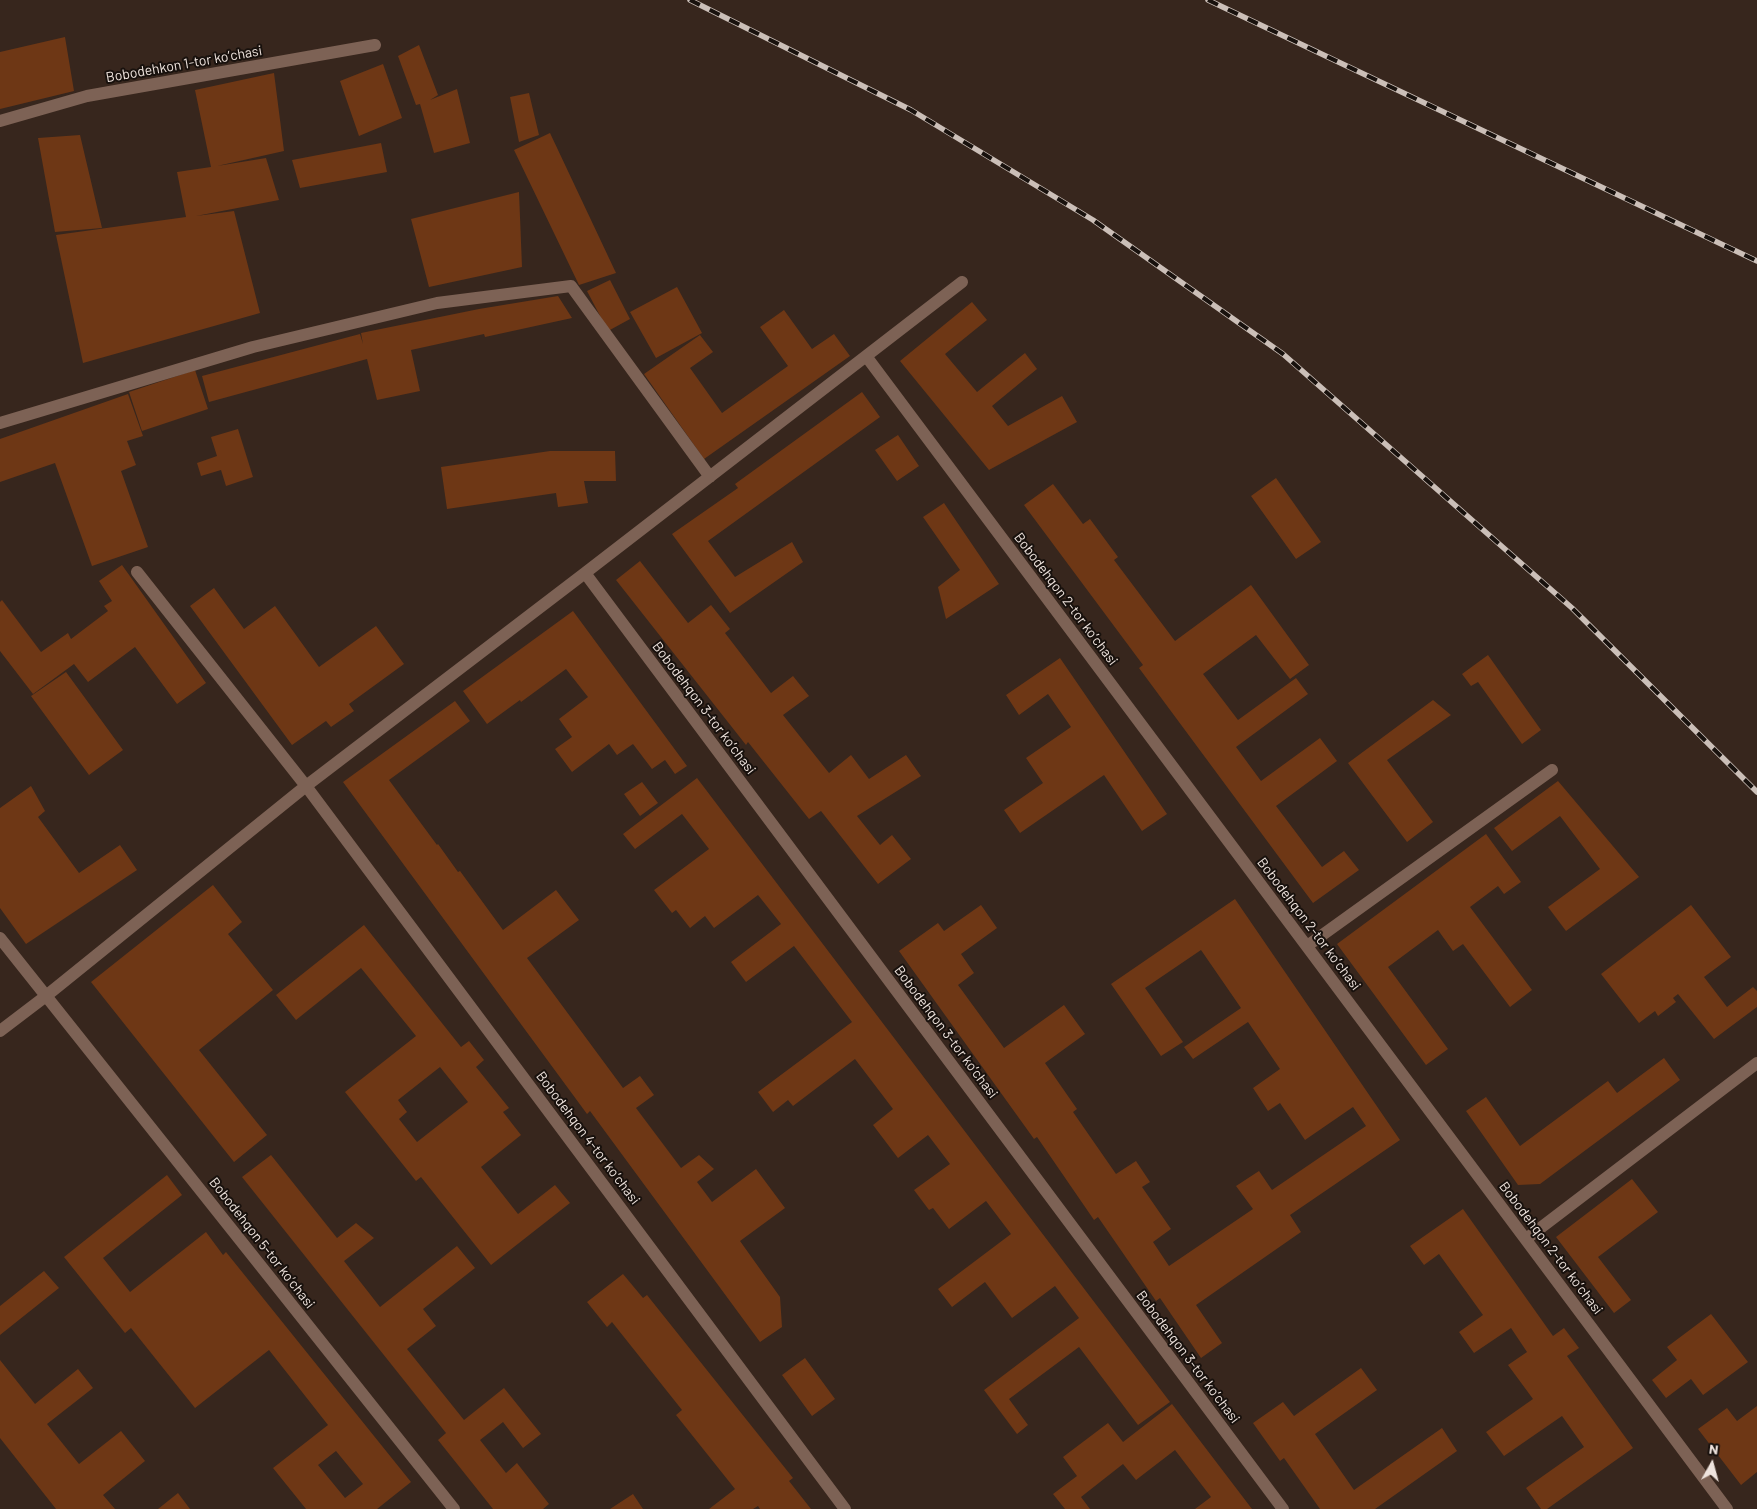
<!DOCTYPE html>
<meta charset="utf-8">
<style>
body{margin:0}
#map{position:relative;width:1757px;height:1509px;overflow:hidden;background:#37261d;font-family:Barlow,sans-serif}
canvas{display:block}
.north{position:absolute;left:1687px;top:1439px;width:50px;height:50px;-webkit-text-stroke:4px #18110d;paint-order:stroke;rotate:7deg;font-size:14px;font-weight:700;line-height:20px;text-align:center;color:#efe4de}
.north::after{content:'';display:block;margin:auto;width:18px;height:22px;background:#efe4de;clip-path:polygon(50% 0,100% 100%,50% 72%,0 100%)}
</style>
<div id="map">
<canvas width="1757" height="1509"></canvas>
<div class="north">N</div>
</div>
<script>
const c = document.querySelector('canvas').getContext('2d');
c.lineJoin = 'round';
function fillPath(path, color) { c.fillStyle = color; c.fill(path, 'evenodd'); }
function trace(path, color, width, dash) { c.strokeStyle = color; c.lineWidth = width; c.lineCap = dash ? 'butt' : 'round'; c.setLineDash(dash || []); c.stroke(path); }
function drawText(font, color, halo, rows, align = 'center') {
  c.font = font + ' Barlow,sans-serif'; c.lineWidth = 4; c.setLineDash([]); c.textBaseline = 'middle'; c.strokeStyle = halo; c.fillStyle = color; for (const [text, x, y, turn = 0] of rows) {
    c.save(); c.translate(x, y); c.rotate((+turn || 0) * Math.PI / 180); c.textAlign = isNaN(turn) ? turn : align; if (halo) c.strokeText(text, 0, 0); c.fillText(text, 0, 0); c.restore();
  }
}
fillPath(new Path2D(`
 M65,37L74,91L0,109V52Z
 M419,45L438,95L430,100L457,89L470,143L434,153L420,104L416,105L398,56Z
 M383,64L402,118L359,136L340,81Z
 M274,73L284,151L217,166L266,158L279,200L196,216L234,211L260,313L83,363L56,235L186,217L177,172L211,167L195,90Z
 M529,93L539,135L519,142L510,97Z
 M550,133L616,273L579,285L514,150Z
 M80,135L102,228L55,232L38,138Z
 M381,143L387,172L300,188L292,160Z
 M519,192L522,267L429,287L411,219Z
 M610,280L630,319L608,331L587,291Z
 M677,287L702,333L656,358L630,312Z
 M558,296L572,318L485,337L484,334L411,350L420,391L377,400L367,359L209,402L202,376L360,334L363,344L361,333L479,309Z
 M972,302L987,320L945,354L977,392L1025,353L1037,369L992,406L1008,426L1062,396L1077,422L989,470L900,361Z
 M784,310L812,349L834,334L850,356L704,459L644,374L700,335L713,352L690,368L722,413L788,366L760,327Z
 M195,370L208,409L142,431L129,392Z
 M862,392L880,417L708,541L735,577L792,542L803,562L730,613L672,534L738,488L735,484Z
 M128,394L143,436L127,441L136,465L121,471L148,547L92,566L55,463L0,482V439Z
 M238,429L253,477L226,486L221,470L201,476L197,463L217,456L211,437Z
 M898,435L919,466L897,481L875,450Z
 M550,451H615L616,481H584L588,503L558,507L556,493L447,509L441,467Z
 M1276,478L1321,542L1296,559L1251,496Z
 M1053,484L1083,524L1090,519L1118,557L1114,560L1175,641L1251,585L1309,665L1290,679L1256,635L1203,674L1238,720L1296,678L1308,694L1236,747L1261,781L1320,738L1337,761L1276,806L1322,867L1344,851L1359,870L1313,903L1139,668L1143,665L1024,505Z
 M944,503L999,584L946,619L938,587L960,570L923,517Z
 M640,561L688,623L711,605L730,629L725,633L771,693L793,676L809,696L783,715L829,773L851,755L869,779L906,755L921,776L857,816L880,845L892,835L911,859L878,884L821,811L809,819L748,742L746,745L616,580Z
 M122,565L206,683L177,704L135,647L88,682L74,664L33,694L0,651V602L2,600L41,652L68,633L71,639L108,611L104,606L112,601L99,581Z
 M214,588L244,629L275,606L319,667L376,626L404,664L349,704L354,711L331,727L326,721L292,745L190,606Z
 M573,611L687,766L675,774L665,760L652,769L633,744L617,755L609,744L572,772L555,749L572,737L559,719L588,697L566,669L521,702L520,700L487,724L463,691Z
 M1488,655L1541,730L1522,744L1478,682L1471,686L1462,674Z
 M1060,658L1167,814L1142,831L1104,775L1020,833L1004,810L1043,783L1026,758L1071,727L1048,694L1019,715L1006,695Z
 M66,672L123,750L89,775L31,696Z
 M1433,700L1451,715L1387,760L1433,822L1407,842L1348,763Z
 M455,701L470,721L389,780L437,845L438,844L458,872L460,871L503,930L556,890L579,920L527,958L623,1088L640,1076L654,1095L636,1108L681,1168L699,1155L714,1169L697,1182L712,1202L756,1169L785,1208L740,1241L780,1297L782,1327L760,1342L590,1111L587,1114L343,782Z
 M697,778L1170,1402L1138,1425L1079,1347L1009,1399L1028,1425L1017,1434L984,1390L1079,1318L1055,1286L1012,1318L985,1282L952,1307L938,1289L1011,1234L986,1201L949,1229L933,1208L929,1210L914,1190L950,1164L928,1135L898,1158L873,1125L893,1109L855,1059L793,1106L788,1100L773,1112L758,1092L852,1022L794,946L746,982L731,962L781,924L758,895L714,928L705,916L690,928L676,910L672,913L654,890L709,849L682,814L635,849L623,834Z
 M1558,781L1639,877L1566,931L1548,907L1600,869L1560,816L1512,851L1494,828Z
 M642,782L658,803L640,816L624,794Z
 M31,786L45,811L38,817L79,873L120,845L137,870L26,944L0,908V808Z
 M1486,834L1521,882L1504,894L1498,886L1470,907L1532,990L1510,1007L1463,944L1453,951L1438,930L1388,967L1448,1049L1426,1065L1337,944Z
 M213,885L242,922L228,934L273,990L199,1050L267,1135L234,1162L91,982Z
 M1235,899L1400,1140L1290,1215L1301,1232L1196,1305L1222,1343L1201,1358L1160,1298L1156,1301L1098,1217L1094,1220L1037,1137L1034,1139L899,951L938,923L944,931L981,905L997,928L961,954L974,973L958,985L1004,1048L1064,1005L1085,1034L1045,1063L1077,1109L1073,1112L1116,1174L1136,1161L1150,1182L1142,1187L1171,1229L1153,1242L1169,1266L1253,1209L1236,1186L1259,1171L1272,1190L1366,1126L1353,1107L1305,1140L1280,1103L1268,1111L1253,1088L1280,1069L1248,1022L1193,1059L1184,1047L1241,1008L1201,950L1145,988L1183,1042L1161,1056L1111,984Z
 M1691,905L1731,957L1704,977L1727,1007L1753,987L1757,991V1007L1714,1039L1678,994L1673,998L1676,1002L1658,1016L1655,1011L1639,1023L1601,974Z
 M364,925L461,1047L469,1041L484,1060L476,1067L509,1108L503,1112L521,1135L481,1167L518,1214L555,1185L570,1203L491,1265L421,1177L416,1181L345,1092L416,1036L361,968L296,1020L276,995ZM440,1067L468,1102L417,1142L399,1119L407,1112L398,1100Z
 M1664,1058L1680,1080L1540,1184L1518,1185L1466,1111L1486,1097L1520,1146L1608,1081L1617,1093Z
 M271,1155L337,1238L356,1223L374,1238L344,1261L380,1307L457,1246L475,1268L423,1309L436,1326L407,1349L464,1420L504,1388L541,1434L523,1448L503,1422L480,1440L506,1473L517,1463L549,1504L543,1509H493L438,1440L446,1433L242,1177Z
 M167,1175L182,1195L103,1258L130,1292L206,1232L223,1255L226,1252L411,1482L377,1509H306L273,1468L328,1425L269,1350L195,1408L131,1328L125,1333L64,1257ZM336,1451L363,1484L345,1498L318,1465Z
 M1632,1179L1658,1212L1598,1257L1631,1300L1614,1313L1556,1237Z
 M1463,1209L1553,1336L1564,1328L1579,1348L1567,1356L1633,1448L1547,1509H1541L1526,1488L1584,1447L1562,1416L1504,1456L1486,1432L1533,1399L1508,1365L1527,1352L1511,1328L1474,1353L1459,1332L1483,1315L1439,1254L1424,1265L1410,1246Z
 M44,1271L59,1288L0,1335V1306Z
 M623,1274L643,1298L647,1295L793,1478L789,1481L811,1509H760L758,1506L753,1509H709L735,1489L676,1415L682,1410L612,1322L607,1327L587,1302Z
 M1711,1314L1748,1362L1703,1395L1691,1379L1666,1398L1652,1380L1677,1360L1667,1347Z
 M805,1358L835,1399L812,1416L782,1375Z
 M0,1360L35,1404L78,1369L93,1388L47,1424L79,1464L121,1431L145,1461L103,1495L115,1509H56L0,1438Z
 M1361,1368L1377,1390L1315,1434L1354,1490L1442,1428L1457,1451L1375,1509H1320L1284,1458L1280,1461L1253,1423L1283,1402L1294,1416Z
 M1172,1404L1252,1509H1195L1211,1497L1175,1450L1136,1480L1123,1464L1081,1497L1090,1509H1065L1053,1494L1077,1476L1063,1457L1108,1423L1123,1442Z
 M1757,1406V1472L1741,1485L1698,1429L1727,1408L1737,1421Z
 M178,1493L190,1509H158Z
 M633,1494L643,1509H610Z`), '#6e3715');
trace(new Path2D(`
 M0,121L87,96L375,45
 M866,356L1727,1509
 M0,423L253,347L437,303L571,286L710,477
 M137,572L306,786L845,1509
 M585,573L1283,1509
 M0,938L454,1509
 M1307,946L1552,770
 M0,1031L46,996L306,786L585,573L962,282
 M1526,1239L1757,1063`), '#7d6255', 12);
const rail = new Path2D(`
 M690,0L911,110L1093,220L1283,354L1572,608L1757,792
 M1208,0L1757,261`);
trace(rail, '#cbbfb8', 5.5);
trace(rail, '#18110d', 4, [11]);
drawText('14px', '#efe4de', '#18110d', [
 ["Bobodehkon 1-tor koʼchasi",184,64,-10],
 ["Bobodehqon 2-tor koʼchasi",1066,599,53],
 ["Bobodehqon 3-tor koʼchasi",704,708,53],
 ["Bobodehqon 2-tor koʼchasi",1309,924,53],
 ["Bobodehqon 3-tor koʼchasi",946,1032,53],
 ["Bobodehqon 4-tor koʼchasi",588,1138,53],
 ["Bobodehqon 5-tor koʼchasi",262,1243,52],
 ["Bobodehqon 2-tor koʼchasi",1551,1248,53],
 ["Bobodehqon 3-tor koʼchasi",1188,1357,53]
]);
</script>
